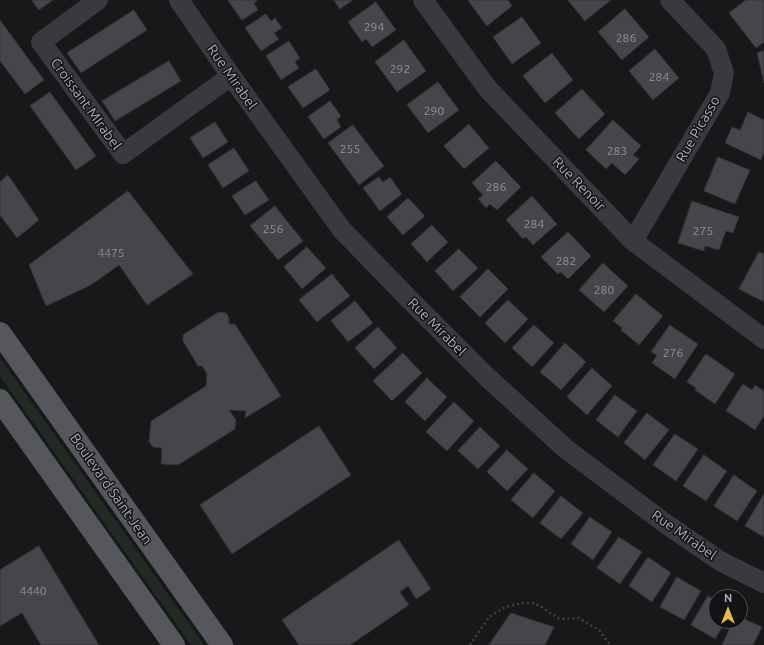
<!DOCTYPE html>
<style>
body{margin:0}
#map{position:relative;width:764px;height:645px;overflow:hidden;background:#18181a;font-family:Ubuntu,sans-serif}
canvas{display:block}
.north{position:absolute;left:708px;top:589px;width:40px;height:40px;box-sizing:border-box;background:#131315;border:1px solid #505157;border-radius:50%;rotate:0deg;font-size:11px;font-weight:700;line-height:16px;text-align:center;color:#abafb9}
.north::after{content:'';display:block;margin:auto;width:14px;height:18px;background:#e4bb46;clip-path:polygon(50% 0,100% 100%,50% 72%,0 100%)}
</style>
<div id="map">
<canvas width="764" height="645"></canvas>
<div class="north">N</div>
</div>
<script>
const c = document.querySelector('canvas').getContext('2d');
c.lineJoin = 'round';
function fillPath(path, color) { c.fillStyle = color; c.fill(path, 'evenodd'); }
function trace(path, color, width, dash) { c.strokeStyle = color; c.lineWidth = width; c.lineCap = dash ? 'butt' : 'round'; c.setLineDash(dash || []); c.stroke(path); }
function drawText(font, color, halo, rows, align = 'center') {
  c.font = font + ' Ubuntu,sans-serif'; c.lineWidth = 3; c.setLineDash([]); c.textBaseline = 'middle'; c.strokeStyle = halo; c.fillStyle = color; for (const [text, x, y, turn = 0] of rows) {
    c.save(); c.translate(x, y); c.rotate((+turn || 0) * Math.PI / 180); c.textAlign = isNaN(turn) ? turn : align; if (halo) c.strokeText(text, 0, 0); c.fillText(text, 0, 0); c.restore();
  }
}
fillPath(new Path2D(`
 M0,358L204,645H191L0,376Z`), '#222a24');
const building = new Path2D(`
 M32,0H53L39,10Z
 M228,0H258L254,3L258,10L242,20Z
 M334,0H353L340,9Z
 M468,0H508L512,6L487,26Z
 M568,0H611L585,21Z
 M746,0H764V42L756,48L729,13Z
 M376,2L396,30L372,47L366,39L362,42L348,22Z
 M625,9L649,37L622,60L598,32Z
 M134,10L147,30L81,73L67,53Z
 M266,14L271,21L275,18L282,28L274,33L279,39L261,51L245,28Z
 M522,17L541,43L512,64L493,37Z
 M0,20L44,80L25,94L0,61Z
 M404,40L426,71L397,92L375,62Z
 M289,41L300,58L295,62L299,68L281,80L266,56Z
 M655,49L679,78L653,100L629,71Z
 M764,51V83L757,53Z
 M552,53L573,80L545,103L523,76Z
 M169,61L181,81L115,121L102,101Z
 M316,69L330,90L303,108L288,87Z
 M438,82L459,110L428,133L407,105Z
 M582,89L605,114L579,139L555,113Z
 M50,92L96,156L76,170L30,106Z
 M330,101L341,116L337,120L341,127L324,139L308,117Z
 M748,112L764,120V152L761,160L725,143L732,127L740,130Z
 M613,120L641,146L633,155L639,159L625,175L612,163L606,169L586,150Z
 M215,122L228,142L203,158L190,138Z
 M469,124L489,148L464,169L444,146Z
 M353,125L384,166L359,185L328,143Z
 M234,148L249,171L223,188L208,165Z
 M718,157L750,170L735,204L704,191Z
 M496,161L521,187L497,210L490,204L486,208L478,199L483,195L472,183Z
 M8,175L39,220L17,238L0,215V182Z
 M379,177L383,182L390,177L402,194L380,211L363,188Z
 M256,181L269,200L245,215L232,196Z
 M128,191L193,274L147,305L119,265L91,285L46,306L29,265Z
 M532,196L557,224L533,245L526,237L523,239L506,220Z
 M408,198L425,216L403,235L387,217Z
 M692,201L739,217L733,233L726,231L719,250L705,246L704,251L678,243Z
 M275,206L303,241L278,260L250,226Z
 M432,225L448,242L427,262L411,244Z
 M568,232L591,256L568,279L561,272L558,274L541,257Z
 M307,247L326,268L302,289L284,267Z
 M459,249L478,268L453,291L435,271Z
 M759,252L764,254V302L739,289Z
 M603,263L628,286L604,312L579,290Z
 M488,269L508,289L480,317L460,297Z
 M332,274L350,296L317,322L299,300Z
 M636,294L663,316L639,345L621,330L622,328L613,321Z
 M508,300L528,319L505,343L485,323Z
 M355,301L373,323L348,342L331,321Z
 M219,312L226,313L229,318V324H235L281,396L245,418L246,411L229,410L236,420L235,429L178,465L161,464L162,448L153,447L149,442L151,421L206,386L207,374L202,366H198L183,341V335Z
 M534,325L554,343L532,367L512,348Z
 M670,325L698,344L675,379L652,363L657,355L651,352Z
 M378,327L397,348L374,369L355,348Z
 M565,343L586,362L561,390L540,372Z
 M403,353L422,373L392,401L373,381Z
 M706,354L735,374L715,404L695,390L696,388L687,382Z
 M592,368L612,386L587,415L567,397Z
 M427,378L447,397L425,421L405,402Z
 M743,384L752,390L755,385L764,391V416L755,430L726,411Z
 M615,395L637,411L618,437L596,420Z
 M454,402L474,421L447,451L426,432Z
 M647,413L669,430L645,460L624,443Z
 M319,426L351,475L232,554L200,505Z
 M480,427L500,446L478,469L458,451Z
 M675,434L698,449L676,481L653,465Z
 M507,450L528,469L507,491L487,472Z
 M704,455L727,471L706,501L683,486Z
 M534,473L555,491L533,518L511,500Z
 M734,475L757,491L737,521L714,506Z
 M764,494V537L745,526Z
 M561,496L583,513L561,539L540,523Z
 M590,517L612,532L593,560L571,544Z
 M619,537L642,552L620,584L597,568Z
 M399,540L431,589L416,599L408,586L400,592L409,605L350,645H299L282,620Z
 M39,546L99,645H41L22,613L0,626V570Z
 M648,557L671,573L652,602L629,586Z
 M677,577L701,591L684,620L660,607Z
 M708,596L716,601V621H726L715,639L691,625Z
 M511,613L554,627L545,645H489Z
 M740,617L762,627L753,645H722L733,621H740Z`);
fillPath(building, '#45454a');
trace(building, '#333236', 1);
trace(new Path2D(`
 M470,645L489,617L505,607L523,603H533L540,606L558,618L562,619L579,618L600,631L610,645`), '#3f4146', 2.5, [2, 3]);
trace(new Path2D(`
 M98,0L41,42L123,154L231,76
 M179,0L231,76L342,230L415,305L486,376L566,449L666,524L720,561L764,583
 M423,0L488,89L633,241L764,339
 M633,241L720,93L724,73L716,49L670,0`), '#393a3f', 20);
trace(new Path2D(`
 M0,333L222,645
 M0,400L174,645`), '#56575d', 22);
drawText('12px', '#92949d', null, [
 ["294",374,27],
 ["286",626,38],
 ["292",400,69],
 ["284",659,77],
 ["290",434,111],
 ["255",350,149],
 ["283",617,151],
 ["286",496,187],
 ["284",534,224],
 ["256",273,229],
 ["275",703,231],
 ["4475",111,253],
 ["282",566,261],
 ["280",604,290],
 ["276",673,353],
 ["4440",33,591]
]);
drawText('14px', '#abafb9', '#131315', [
 ["Rue Mirabel",232,77,55],
 ["Croissant MIrabel",86,104,54],
 ["Rue Picasso",698,129,-60],
 ["Rue Renoir",579,184,46],
 ["Rue Mirabel",437,327,45],
 ["Boulevard Saint-Jean",111,489,55],
 ["Rue Mirabel",684,535,35]
]);
</script>
